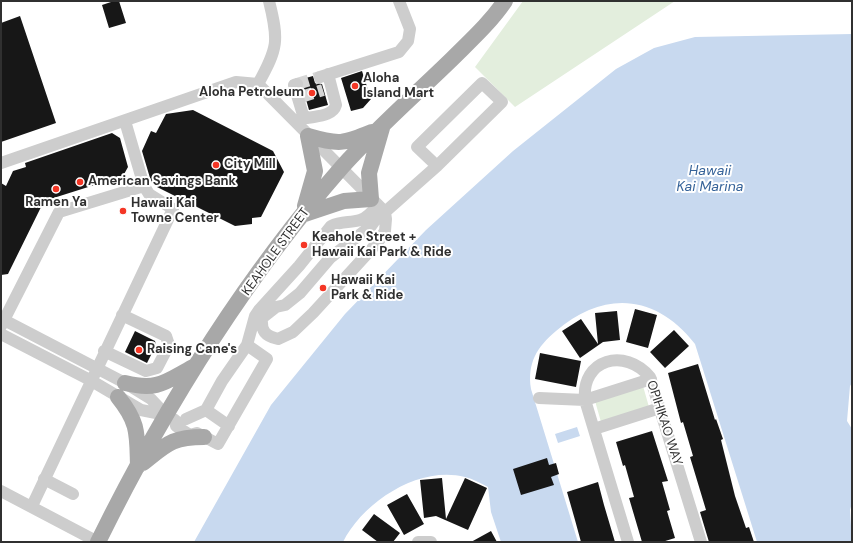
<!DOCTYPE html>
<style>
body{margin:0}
#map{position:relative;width:853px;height:543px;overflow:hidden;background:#fff;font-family:"DM Sans",sans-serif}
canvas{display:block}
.frame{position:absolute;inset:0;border:2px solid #303030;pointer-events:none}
</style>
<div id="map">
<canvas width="853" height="543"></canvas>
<div class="frame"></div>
</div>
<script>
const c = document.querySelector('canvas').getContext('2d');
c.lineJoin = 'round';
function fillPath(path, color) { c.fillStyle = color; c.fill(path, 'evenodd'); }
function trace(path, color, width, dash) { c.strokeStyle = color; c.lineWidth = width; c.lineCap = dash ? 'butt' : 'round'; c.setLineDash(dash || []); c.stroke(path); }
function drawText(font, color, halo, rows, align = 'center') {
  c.font = font + ' "DM Sans",sans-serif'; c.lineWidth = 4; c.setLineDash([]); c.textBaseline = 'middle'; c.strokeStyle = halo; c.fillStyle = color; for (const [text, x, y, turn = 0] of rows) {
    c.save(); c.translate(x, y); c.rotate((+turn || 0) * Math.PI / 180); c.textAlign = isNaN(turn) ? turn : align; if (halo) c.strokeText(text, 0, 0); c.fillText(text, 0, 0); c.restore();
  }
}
fillPath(new Path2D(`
 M523,1H675L515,107L475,67Z
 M643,386L649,407L601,422L595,401Z`), '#e3eedd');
fillPath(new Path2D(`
 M852,34V383L850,386L847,421L852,429V503L850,510L852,542H757L695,344C656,294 604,290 556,331C537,347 527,363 531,389L578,542H501L491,512L488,487C480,483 473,479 465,477C419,465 363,502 343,542H194L271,405L345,314L426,230L513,151L616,69L654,48L695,37Z
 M577,427L580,436L558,443L555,434Z`), '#c8d9ef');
fillPath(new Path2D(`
 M114,1H119L126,23L109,28L102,5Z
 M20,16L56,123L1,142V23Z
 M362,71L371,99L363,108L351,111L341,78Z
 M313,76L315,83L322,84L328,105L309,110L303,89L304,85L302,79Z
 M193,110L273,151L284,172L261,217L252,218V224L235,226L153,185L150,178L142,151L151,131L156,133L166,114Z
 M112,133L120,138L128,167L123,176L44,201L8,274L1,275V183L6,186L13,171L26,167L25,163Z
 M635,309L657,315L648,348L626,342Z
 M617,311L620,340L603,342L580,358L562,331L581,319L598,344L595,313Z
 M674,330L689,346L665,368L650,352Z
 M135,331L155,341L156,345L147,363L125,352Z
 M540,353L581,361L576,387L535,379Z
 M698,364L715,420L716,419L723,439L721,440L735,496L746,528L749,527L754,542H709L700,512L706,510L690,457L693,456L683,422L681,423L668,373Z
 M652,431L668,481L662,482L670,510L667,511L675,538L662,542H642L629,498L634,497L625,465L623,466L616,442Z
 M547,458L549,465L556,463L559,474L551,477L554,485L521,495L513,469Z
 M442,478L446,519L465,478L487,488L468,530L436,516L424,518L420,480Z
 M598,482L604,505L615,542H581L575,520L567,492Z
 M407,494L424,524L404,535L387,505Z
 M374,514L400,533L393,542H378L362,530Z
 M491,531L497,542H471Z`), '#171717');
trace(new Path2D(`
 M297,84L320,77
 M301,97L323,90`), '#d6d6d6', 12, [12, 6]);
trace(new Path2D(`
 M320,77L399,52L408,41L410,29L399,1
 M258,84C278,48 279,41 269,1
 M297,84L294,85L303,115L308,118C317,116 333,116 336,105L328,74
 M1,163L236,82L258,84L385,212L386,219L385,231L378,242L313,313L293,332L278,339C265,336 261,331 262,318L276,307L285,305L300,293L330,258L371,226L376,219L385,212L437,166L502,102L482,83L417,147L437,166
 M4,320L125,383L151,399L166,415L175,420L176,426L190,435L197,433L218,444L267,359L247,345
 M1,326L59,212L144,186
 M1,334L90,380L141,410L166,415
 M104,351L146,371L157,368L169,345L166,336L122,315
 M539,398L585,400L651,379
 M206,410L229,426
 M186,419L206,410L222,381L247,345L255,316L259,310L299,266L331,226C341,221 350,223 360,220C367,218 373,211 378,205
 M594,429L660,408
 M44,479L73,494
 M1,491L98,542
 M32,506L173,209L149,194L144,186L125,121
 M418,542H431
 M628,542L585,400C581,359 625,347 650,377L701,542`), '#cdcdcd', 12);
trace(new Path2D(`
 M308,136C339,145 343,144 372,132
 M305,206L315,171L308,136
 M302,215L344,201L371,199L369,173L382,128
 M125,383C158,391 165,382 193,367
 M118,397C139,423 137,434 138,466
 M143,463C167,444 172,437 204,437
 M98,542C164,408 244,279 342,167C376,129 415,95 452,59C471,40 490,23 505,1`), '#a8a8a8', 16);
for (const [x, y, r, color] of [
 [355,86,4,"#f43625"],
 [312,93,4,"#f43625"],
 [216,165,4,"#f43625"],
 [80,182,4,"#f43625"],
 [56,189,4,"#f43625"],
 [123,211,4,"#f43625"],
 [304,245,4,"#f43625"],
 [323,288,4,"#f43625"],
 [139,350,4,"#f43625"]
]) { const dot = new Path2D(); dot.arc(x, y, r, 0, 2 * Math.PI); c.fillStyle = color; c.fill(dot); trace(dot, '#fff', 1.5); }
drawText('bold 13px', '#303030', '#fff', [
 ["Aloha",363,79],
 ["Island Mart",363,94],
 ["Aloha Petroleum",304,93,"right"],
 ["City Mill",224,165],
 ["American Savings Bank",88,182],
 ["Ramen Ya",56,203,"center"],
 ["Hawaii Kai",131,204],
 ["Towne Center",131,219],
 ["Keahole Street +",312,238],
 ["Hawaii Kai Park & Ride",312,253],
 ["Hawaii Kai",331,281],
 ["Park & Ride",331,296],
 ["Raising Cane's",147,350]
], 'left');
drawText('13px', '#303030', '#fff', [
 ["KEAHOLE STREET",276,252,-54],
 ["OPIHIKAO WAY",664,423,72]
]);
drawText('italic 14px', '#366399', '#fff', [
 ["Hawaii",710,171],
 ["Kai Marina",710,187]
]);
</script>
